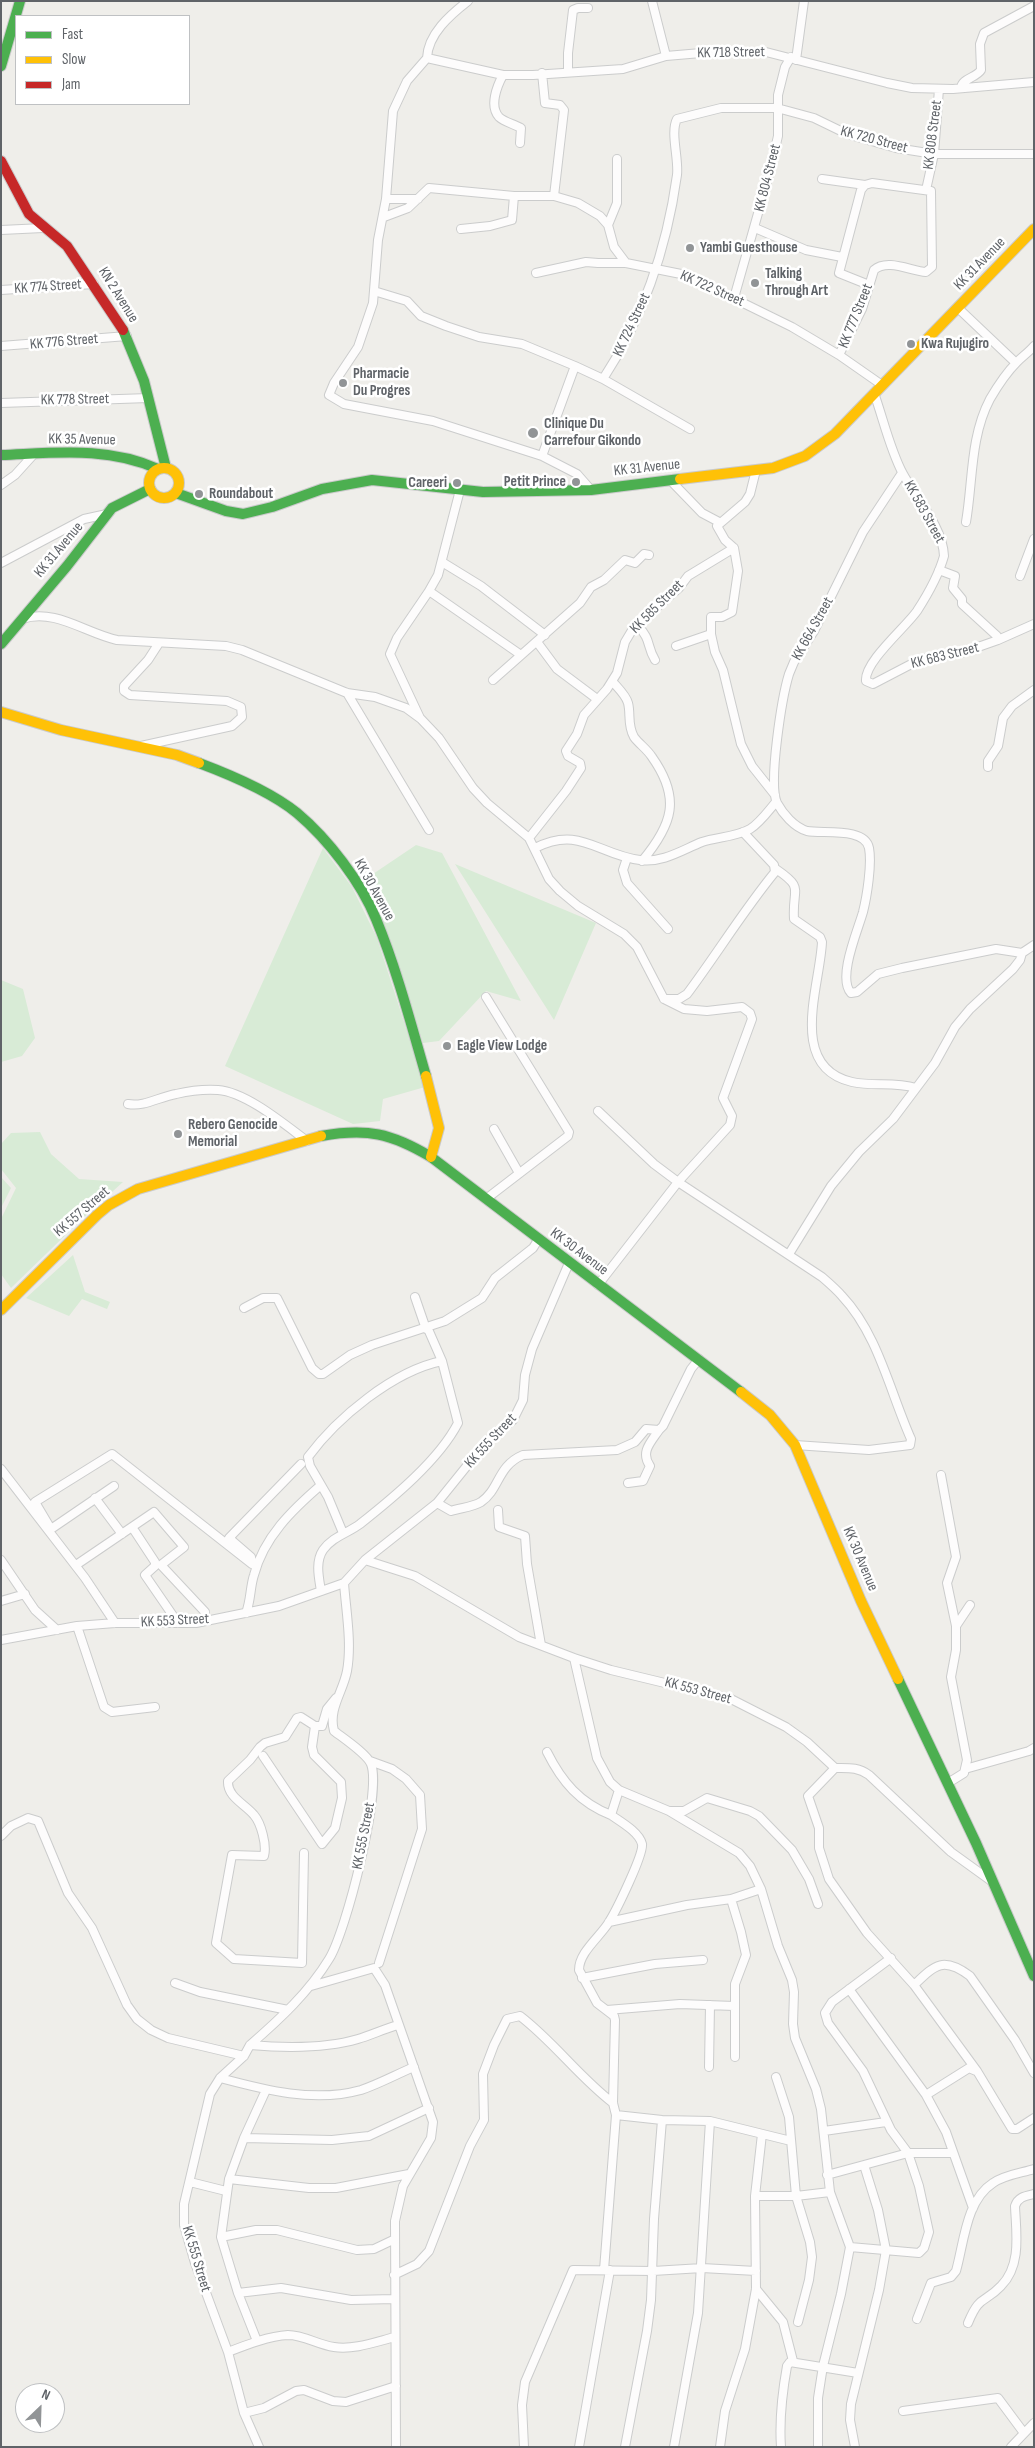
<!DOCTYPE html>
<style>
body{margin:0}
#map{position:relative;width:1035px;height:2448px;overflow:hidden;background:#efeeea;font-family:"Sofia Sans Condensed",sans-serif}
canvas{display:block}
.frame{position:absolute;inset:0;border:2px solid #5f6368;pointer-events:none}
.legend{position:absolute;left:15px;top:15px;width:175px;height:90px;box-sizing:border-box;background:#fff;border:1px solid #bfc1c3;margin:0;padding:6px 9px;list-style:none;font-size:15px;color:#5f6368}
.legend li{display:flex;align-items:center;gap:10px;height:25px}
.legend b{width:25px;border:1px solid #bfc1c3}
.north{position:absolute;left:15px;top:2383px;width:50px;height:50px;box-sizing:border-box;background:#fff;border:1px solid #bfc1c3;border-radius:50%;rotate:24deg;font-size:14px;font-weight:700;line-height:20px;text-align:center;color:#5f6368}
.north::after{content:'';display:block;margin:auto;width:18px;height:22px;background:#919496;clip-path:polygon(50% 0,100% 100%,50% 72%,0 100%)}
</style>
<div id="map">
<canvas width="1035" height="2448"></canvas>
<div class="frame"></div>
<ul class="legend">
<li><b style="height:6px;background:#4caf50"></b>Fast</li>
<li><b style="height:6px;background:#ffc107"></b>Slow</li>
<li><b style="height:6px;background:#c62828"></b>Jam</li>
</ul>
<div class="north">N</div>
</div>
<script>
const c = document.querySelector('canvas').getContext('2d');
c.lineJoin = 'round';
function fillPath(path, color) { c.fillStyle = color; c.fill(path, 'evenodd'); }
function trace(path, color, width, dash) { c.strokeStyle = color; c.lineWidth = width; c.lineCap = dash ? 'butt' : 'round'; c.setLineDash(dash || []); c.stroke(path); }
function drawText(font, color, halo, rows, align = 'center') {
  c.font = font + ' "Sofia Sans Condensed",sans-serif'; c.lineWidth = 5; c.setLineDash([]); c.textBaseline = 'middle'; c.strokeStyle = halo; c.fillStyle = color; for (const [text, x, y, turn = 0] of rows) {
    c.save(); c.translate(x, y); c.rotate((+turn || 0) * Math.PI / 180); c.textAlign = isNaN(turn) ? turn : align; if (halo) c.strokeText(text, 0, 0); c.fillText(text, 0, 0); c.restore();
  }
}
fillPath(new Path2D(`
 M416,845L442,853L521,1001L486,991L439,1041L423,1043L367,878Z
 M323,848L352,887L377,938L425,1087L383,1099L380,1121L353,1124L225,1066Z
 M455,864L596,923L554,1020Z
 M1,980L23,989L35,1038L22,1056L1,1062Z
 M40,1132L51,1154L79,1179L123,1182L82,1219L11,1288L1,1274V1219L16,1188L1,1169V1144L11,1133Z
 M1,1177L11,1188L1,1208Z
 M73,1255L85,1292L110,1302L107,1309L82,1299L69,1316L26,1298Z`), '#d8ebd6');
const street = new Path2D(`
 M652,1L666,56
 M427,58L407,81L393,111L386,199L378,240L373,303L358,347L334,383L329,395L344,404L433,421L542,456L577,474L591,490
 M427,58L503,75H533L623,69L666,56L701,53L766,52L887,83L912,88L953,89L1034,82
 M427,58C428,34 450,15 468,1
 M796,60L804,1
 M568,72V53L573,10L578,8H588
 M542,73L545,103L560,105L564,110L554,196
 M503,75C497,86 489,106 499,117C504,122 514,124 521,128L520,143
 M961,88C962,78 976,78 981,70L980,44L984,33L1034,6
 M822,179L865,185
 M926,190L934,154L939,89
 M386,199H418
 M384,217L408,208L429,188L514,196H554L578,203L600,216L608,225L614,247L626,263
 M608,225L617,203V159
 M755,228L806,250L842,257
 M461,229L490,226L512,220L514,196
 M1,230L43,228
 M536,273L586,262L598,263H626L686,275L792,327L839,355L882,385
 M1,290L94,284
 M374,291L407,301L421,316L446,326L479,337L522,344L575,366L603,379L690,429
 M734,298L770,171L778,136V95L785,67L791,57
 M958,308L1016,363
 M1,346L127,336
 M839,355L862,309L874,270C887,258 911,271 926,272L932,267L931,191L872,183L865,185L861,190L839,273L869,285
 M603,379C643,318 667,247 677,175C679,159 670,132 677,119L721,108H777L814,118L847,134L896,148L934,154H1034
 M874,393C883,418 890,450 903,474C916,498 943,527 944,556C939,574 928,594 917,611C906,627 864,662 866,681L873,684L921,659L961,653L998,640L1034,624
 M1,403L149,398
 M542,456L575,366
 M902,473L863,532L814,631L794,662L789,674C782,697 768,783 777,803C783,814 794,827 807,831C823,834 865,827 869,848C872,864 867,896 863,912C858,930 837,978 851,993L857,992L878,974L902,968L996,949L1022,953
 M671,481L702,513L719,522
 M1,485L15,475L34,454
 M460,490L438,575L429,591L521,655
 M966,522C973,481 970,437 990,399C997,387 1007,372 1017,362C1023,356 1029,352 1034,346
 M734,548L738,571L732,612L722,617H711V634L715,652L723,670L741,744L752,766L775,795
 M442,562L481,586L545,635
 M1,563L84,519L107,514
 M939,570L955,576L953,588L962,599V604L997,636L998,640
 M1020,576L1034,539
 M22,619C55,608 85,633 117,640L226,646L242,650L347,693L375,697L406,708L421,719L439,738L473,788L487,803L529,838L549,879L560,891L578,906L624,934L637,947L664,999L684,1009L707,1011L742,1007L750,1013L752,1019L723,1098L732,1116L730,1125L678,1182L598,1285
 M637,625C652,640 646,645 655,660
 M537,642L557,669L597,699
 M676,646L711,634
 M493,680L580,603L591,587L604,580L625,560L635,563L644,554L649,555
 M612,681C617,687 626,695 628,703C631,714 627,725 634,737C639,744 647,749 652,757C681,798 673,824 642,861
 M347,693L429,830
 M420,718L390,654L397,638L429,591
 M141,746L232,726L242,717L241,707L227,701L130,695L124,691V686L148,660L159,643
 M988,767V761L998,746L1003,718L1012,706L1034,690
 M529,838L566,791L581,768L580,763L568,756L566,751L577,734L584,715L607,689L617,673L625,642L634,627L679,588L688,576L734,548L725,540L717,526L745,502L750,494L756,470
 M535,848C580,825 598,855 640,860C663,863 682,850 702,842C717,837 736,837 750,829C760,823 769,810 776,802
 M627,858L623,870L627,883L668,929
 M776,869C805,889 792,887 794,919L820,937L822,942C820,986 787,1067 852,1082C874,1087 893,1081 916,1088
 M486,997L569,1132L568,1136L486,1199
 M664,999H679L687,994C717,954 743,911 775,872L774,865L743,832
 M128,1104C144,1107 159,1097 176,1094C189,1091 204,1089 218,1090C246,1092 284,1124 307,1141
 M598,1111L654,1164L678,1182L822,1277C829,1283 836,1289 842,1296C878,1334 890,1392 911,1439L910,1445L869,1450L795,1445
 M494,1129L519,1173
 M789,1254L831,1186L859,1152L893,1119L935,1063L955,1027L970,1009L1013,969L1020,960L1022,953L1034,945
 M415,1297L426,1329
 M244,1308L263,1298H277L312,1368L319,1374H323L350,1355L372,1345L445,1321L482,1298L495,1278L533,1248L538,1240
 M1,1469L85,1578L115,1623
 M941,1475L956,1557L947,1583L956,1626
 M628,1483L643,1481L650,1466C640,1452 651,1442 659,1430
 M114,1486L51,1529L35,1502L112,1454L252,1564L251,1557L229,1538L301,1464
 M95,1498L122,1534
 M437,1503L451,1511C460,1508 473,1507 481,1502C500,1489 497,1466 523,1455L617,1450L635,1442L646,1429L659,1430L663,1426L691,1369L699,1359
 M498,1510L499,1527L525,1536L527,1564L541,1645
 M132,1527L155,1562V1566L145,1575L178,1623
 M343,1533L328,1497L310,1466L308,1457C337,1418 393,1371 442,1361
 M1,1560L35,1610L57,1630
 M365,1560L415,1576L519,1637L574,1658L611,1670L731,1699L786,1727L807,1742L835,1768C849,1768 858,1767 869,1775L951,1852L994,1883
 M79,1563L154,1512L184,1547L161,1565L205,1612
 M321,1591C319,1578 315,1562 323,1550C332,1537 348,1533 360,1524C393,1498 439,1460 458,1423L442,1361L428,1329
 M1,1601L25,1594
 M246,1613C251,1600 250,1587 254,1575C264,1537 292,1510 321,1485
 M77,1626L104,1707L112,1712L155,1707
 M1,1640L77,1626L115,1623H196L279,1606L344,1583
 M574,1658L597,1758L610,1782L619,1790L669,1811L739,1853L750,1866L761,1889L778,1946L792,1980L794,1992L793,2024L795,2038L816,2089L821,2109L830,2192L850,2247L841,2294L823,2366L818,2398V2447
 M547,1752C562,1782 580,1803 611,1815
 M263,1756L322,1844L335,1828L342,1798L341,1782L314,1755L312,1747L315,1726
 M370,1761L392,1769L406,1779L420,1795L422,1829L379,1963
 M835,1768L808,1796L819,1828V1848L829,1879L867,1933L914,1985L977,2071L1012,2129H1017L1034,2118
 M965,1769L1029,1751L1034,1748
 M948,1783L964,1773L967,1760L951,1677L956,1650V1626L970,1605
 M671,1811H684L707,1798L750,1811L759,1816L792,1850L809,1879L818,1904
 M1,1836L11,1826L28,1818L38,1821L68,1893L92,1928L127,2005L137,2019L151,2030L168,2038L244,2056
 M304,1853L302,1963L234,1959L216,1943L232,1855L264,1856C267,1845 261,1823 254,1815C245,1804 227,1797 228,1781L250,1760L260,1747L265,1743L285,1737L297,1718L301,1717L315,1726H322L327,1709L336,1698
 M731,1899L741,1932L746,1955L735,1984V2057
 M609,1922L687,1905L731,1899L761,1889
 M582,1978L655,1964L703,1960
 M175,1983L200,1992L288,2010
 M914,1985C935,1965 943,1956 970,1976L1015,2040L1034,2073
 M311,1986L374,1968L385,1985L433,2122L431,2138L403,2186L395,2221L396,2447
 M849,1989L926,2095L946,2132L973,2208
 M607,2010L680,2004L734,2006
 M250,2045C285,2048 324,2049 358,2039C371,2035 384,2029 398,2025
 M709,2067L710,2005
 M776,2077L789,2117L796,2196L810,2242L812,2257L809,2280L798,2322
 M220,2078C265,2090 314,2103 361,2090C379,2084 397,2074 414,2067
 M926,2095L969,2068L976,2071
 M616,2115L662,2120L710,2121L791,2141
 M824,2131L886,2122
 M244,2138L332,2140L369,2136L429,2108
 M827,2175L908,2153H953
 M229,2179L309,2188H336L409,2174
 M190,2182L226,2191
 M755,2196H796L830,2192
 M221,2237L256,2230H277L357,2250L374,2249L393,2240
 M850,2247L919,2253L924,2248L929,2232L919,2186L908,2153L891,2130L863,2071L828,2023L825,2013L832,2002L891,1958
 M604,2270L616,2115L613,2103L615,2020L614,2016L597,2003L579,1970C579,1952 600,1937 609,1922C616,1911 644,1854 642,1844C639,1832 621,1822 611,1815L619,1790
 M394,2275L417,2264L429,2251L470,2146L484,2120L483,2074L494,2045L507,2019L520,2016C554,2042 579,2077 613,2103
 M756,2289L783,2322L793,2361
 M238,2293L281,2288L351,2300L394,2299
 M917,2319L931,2283L951,2277L956,2271C964,2243 966,2200 993,2183C1004,2175 1021,2173 1034,2169
 M968,2323C980,2294 984,2304 1001,2286C1022,2265 1016,2232 1015,2206C1018,2197 1025,2196 1034,2194
 M257,2341L238,2293L221,2237L229,2179L244,2138L266,2090
 M228,2352C246,2345 269,2336 288,2335C304,2335 318,2345 334,2347C354,2350 375,2342 395,2337
 M903,2411L998,2398L1024,2433
 M244,2413L264,2408L296,2391L304,2390L333,2401L346,2402L396,2386
 M259,2447L244,2413L228,2352L195,2263L184,2225V2204L210,2094L220,2078L244,2056L250,2045C280,2019 309,1992 329,1959C346,1932 382,1791 371,1764C367,1754 343,1738 334,1731C328,1709 343,1692 347,1671C352,1643 346,1611 344,1583L365,1560L437,1503L487,1441L513,1420L523,1400L525,1375L532,1349L569,1263
 M524,2447L522,2405L525,2382L573,2270L653,2271L702,2268L756,2271
 M579,2447L610,2270
 M625,2447L647,2331L651,2300L654,2219L662,2120
 M674,2447L698,2313L710,2121
 M720,2447L725,2411L745,2349L756,2289L755,2196L762,2134
 M781,2447C779,2419 782,2394 787,2366L790,2362L858,2373
 M855,2447L850,2420L851,2404L879,2290L886,2250L878,2210L864,2165
 M1011,2447L1034,2423`);
const fast = new Path2D(`
 M1,66L20,1
 M123,330L144,381L166,468
 M1,455C54,453 108,446 158,469
 M176,493L226,511L243,514L272,507L322,489L372,480L483,492L591,490L680,479
 M1,644L67,566L112,508L150,489
 M199,763C231,775 270,791 297,813C328,839 361,882 376,919C397,970 411,1024 426,1076
 M321,1136C367,1128 391,1133 431,1157L741,1392
 M898,1679L976,1843L1034,1976`);
const slow = new Path2D(`
 M149 483a15 15 0 1 1 30 0a15 15 0 1 1-30 0Z
 M680,479L773,468L805,456L835,434L1034,229
 M1,712L61,730L177,755L199,763
 M426,1076L439,1128L431,1157
 M1,1310L97,1215L109,1205L138,1189L321,1136
 M741,1392L770,1415L795,1445L861,1601L898,1679`);
const jam = new Path2D(`
 M1,161L29,214L67,246L123,330`);
trace(street, '#cbcccc', 10);
trace(fast, '#cacacb', 12);
trace(slow, '#cacacb', 12);
trace(jam, '#cacacb', 12);
trace(street, '#fdfcfc', 8);
trace(fast, '#4caf50', 10);
trace(slow, '#ffc107', 10);
trace(jam, '#c62828', 10);
for (const [x, y, r, color] of [
 [690,248,5,"#919496"],
 [755,283,5,"#919496"],
 [911,344,5,"#919496"],
 [343,383,5,"#919496"],
 [533,433,6,"#919496"],
 [576,482,5,"#919496"],
 [457,483,5,"#919496"],
 [199,494,5,"#919496"],
 [447,1046,5,"#919496"],
 [178,1134,5,"#919496"]
]) { const dot = new Path2D(); dot.arc(x, y, r, 0, 2 * Math.PI); c.fillStyle = color; c.fill(dot); trace(dot, '#fff', 2); }
drawText('15px', '#5f6368', '#fff', [
 ["KK 718 Street",731,53,-1],
 ["KK 808 Street",933,135,-83],
 ["KK 720 Street",874,140,15],
 ["KK 804 Street",768,178,-76],
 ["KK 31 Avenue",980,264,-46],
 ["KK 774 Street",48,287,-4],
 ["KK 722 Street",712,289,24],
 ["KN 2 Avenue",118,295,58],
 ["KK 777 Street",856,316,-68],
 ["KK 724 Street",632,325,-65],
 ["KK 776 Street",64,342,-5],
 ["KK 778 Street",75,400,-1],
 ["KK 35 Avenue",82,440,1],
 ["KK 31 Avenue",647,468,-6],
 ["KK 583 Street",924,512,61],
 ["KK 31 Avenue",59,550,-50],
 ["KK 585 Street",657,607,-45],
 ["KK 664 Street",813,629,-61],
 ["KK 683 Street",945,656,-14],
 ["KK 30 Avenue",374,890,61],
 ["KK 557 Street",82,1212,-41],
 ["KK 30 Avenue",579,1252,37],
 ["KK 555 Street",491,1441,-47],
 ["KK 30 Avenue",860,1559,67],
 ["KK 553 Street",175,1621,-3],
 ["KK 553 Street",698,1691,15],
 ["KK 555 Street",364,1836,-79],
 ["KK 555 Street",196,2259,73]
]);
drawText('bold 15px', '#5f6368', '#fff', [
 ["Yambi Guesthouse",700,248],
 ["Talking",765,274],
 ["Through Art",765,291],
 ["Kwa Rujugiro",921,344],
 ["Pharmacie",353,374],
 ["Du Progres",353,391],
 ["Clinique Du",544,424],
 ["Carrefour Gikondo",544,441],
 ["Petit Prince",566,482,"right"],
 ["Careeri",447,483,"right"],
 ["Roundabout",209,494],
 ["Eagle View Lodge",457,1046],
 ["Rebero Genocide",188,1125],
 ["Memorial",188,1142]
], 'left');
</script>
